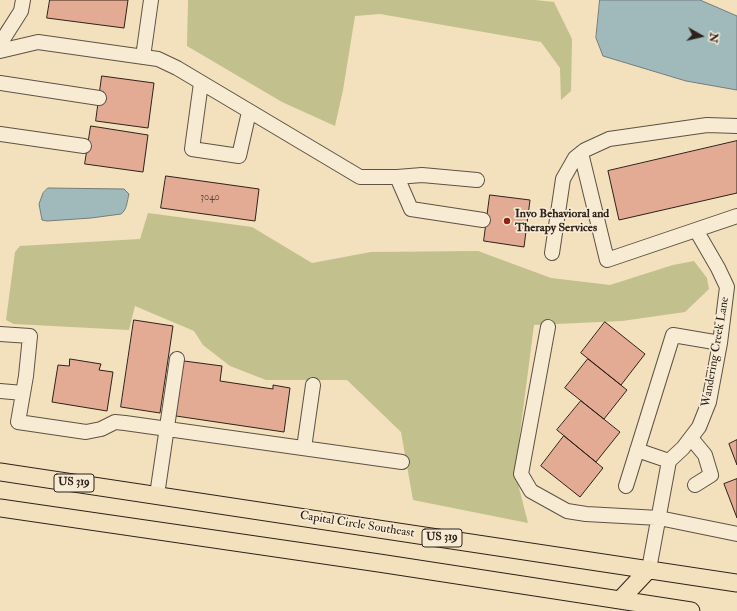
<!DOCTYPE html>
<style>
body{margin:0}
#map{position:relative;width:737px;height:611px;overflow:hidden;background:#f3e0bd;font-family:"IM FELL Double Pica",serif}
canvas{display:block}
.north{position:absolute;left:681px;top:16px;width:40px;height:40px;-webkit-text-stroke:3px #f7ebd4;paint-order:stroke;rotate:98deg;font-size:11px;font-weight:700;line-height:16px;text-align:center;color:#2d221b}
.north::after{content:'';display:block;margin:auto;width:14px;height:18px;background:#2d221b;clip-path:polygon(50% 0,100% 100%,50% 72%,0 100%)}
</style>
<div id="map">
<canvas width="737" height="611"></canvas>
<div class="north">N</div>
</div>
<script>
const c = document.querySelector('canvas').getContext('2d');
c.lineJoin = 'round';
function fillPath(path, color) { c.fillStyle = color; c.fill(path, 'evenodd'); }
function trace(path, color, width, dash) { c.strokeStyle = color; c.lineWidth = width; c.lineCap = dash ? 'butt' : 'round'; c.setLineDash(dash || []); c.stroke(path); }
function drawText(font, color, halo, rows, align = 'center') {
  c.font = font + ' "IM FELL Double Pica",serif'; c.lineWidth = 3.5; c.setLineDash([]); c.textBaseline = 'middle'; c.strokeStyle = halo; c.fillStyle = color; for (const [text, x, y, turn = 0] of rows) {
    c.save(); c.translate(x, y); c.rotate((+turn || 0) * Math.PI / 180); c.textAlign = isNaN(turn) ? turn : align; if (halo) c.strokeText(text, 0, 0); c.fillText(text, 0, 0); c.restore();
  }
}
fillPath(new Path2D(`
 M188,0H535L554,2L572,39L571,91L561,100L560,68L541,42L380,14L355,16L343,90L335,126L282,102L187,46Z
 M148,213L252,227L312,263L371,252L478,251L551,278L610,285L673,265L694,261L707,278L709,289L685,312L622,321L534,325L515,472L528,523L413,500L401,432L347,380H266L230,366L203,345L194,331L135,306L129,330L14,324L6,320L15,252L20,246L140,239Z`), '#c2c08c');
const water = new Path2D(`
 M600,0H700L737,16V90L686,81L603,56L596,38Z
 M48,188L124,189L129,194C127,201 127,210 121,214L91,218L47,221L42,220L39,204L43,193Z`);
fillPath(water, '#a0babc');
trace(water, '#727d7c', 1);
const building = new Path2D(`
 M50,0H128L124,28L47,18Z
 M102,76L154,83L148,128L96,121Z
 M91,126L148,135L143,172L85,164Z
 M737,141V193L619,220L608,171Z
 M166,176L259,189L255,221L161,208Z
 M490,195L530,200L524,247L484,241Z
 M134,320L173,326L160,413L121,407Z
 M605,322L645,354L621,385L581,353Z
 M70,359L101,364L99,370L113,372L107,411L52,402L58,365L69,366Z
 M588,359L627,390L604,419L565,388Z
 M184,361L222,366L220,381L273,389V385L290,388L284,432L176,416Z
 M581,401L620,432L596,462L557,430Z
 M564,436L603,468L580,497L541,466Z
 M737,440V465L729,444Z
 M737,479V518L724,484Z`);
fillPath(building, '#e3ab93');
trace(building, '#2d221b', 1);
const minor = new Path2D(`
 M0,44L21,11L23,0
 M0,51L38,42L158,59L177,68L360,177H397L422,175L477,180
 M143,57L151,0
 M0,83L99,98
 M201,83L192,149L239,156L249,112
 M0,134L84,146
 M581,153L607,260L737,216
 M397,177L411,209L483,220
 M552,253L563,179L575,158L585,150L609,139L707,125L737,126
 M548,327L521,474L531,491L567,511L586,514L659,518L737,534
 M0,334L30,336L26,376L18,422L86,432L101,429L115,422L125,423L402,462
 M0,391L23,393
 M691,438L705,455L711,475L695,485
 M304,448L313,385
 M637,450L669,461
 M626,486L673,335L720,343
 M157,495L177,359
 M649,569L669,461L683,448L699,427L709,402L720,343L727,287L718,268L696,230`);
const major = new Path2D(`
 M0,472L737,583
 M0,508L379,563L691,611
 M620,600L649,569`);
trace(minor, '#5e5244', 16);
trace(major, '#2d221b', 19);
trace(minor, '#f7ebd4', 14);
trace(major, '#f3e0bd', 17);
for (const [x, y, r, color] of [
 [507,221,4,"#8f2418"]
]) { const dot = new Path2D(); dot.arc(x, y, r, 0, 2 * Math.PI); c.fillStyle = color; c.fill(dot); trace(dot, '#f7ebd4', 1.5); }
drawText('10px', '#5a4439', null, [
 ["3040",210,198]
]);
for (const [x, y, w] of [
 [74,483,40],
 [442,538,40]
]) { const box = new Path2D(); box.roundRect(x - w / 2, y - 9, w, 18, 3); c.fillStyle = '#f7ebd4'; c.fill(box); trace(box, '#2d221b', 1); }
drawText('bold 11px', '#2d221b', null, [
 ["US 319",74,483],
 ["US 319",442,538]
]);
drawText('bold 12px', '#2d221b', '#f7ebd4', [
 ["Invo Behavioral and",515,214],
 ["Therapy Services",515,228]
], 'left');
drawText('12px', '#2d221b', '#f7ebd4', [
 ["Wandering Creek Lane",716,352,-80],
 ["Capital Circle Southeast",357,525,9]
]);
</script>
